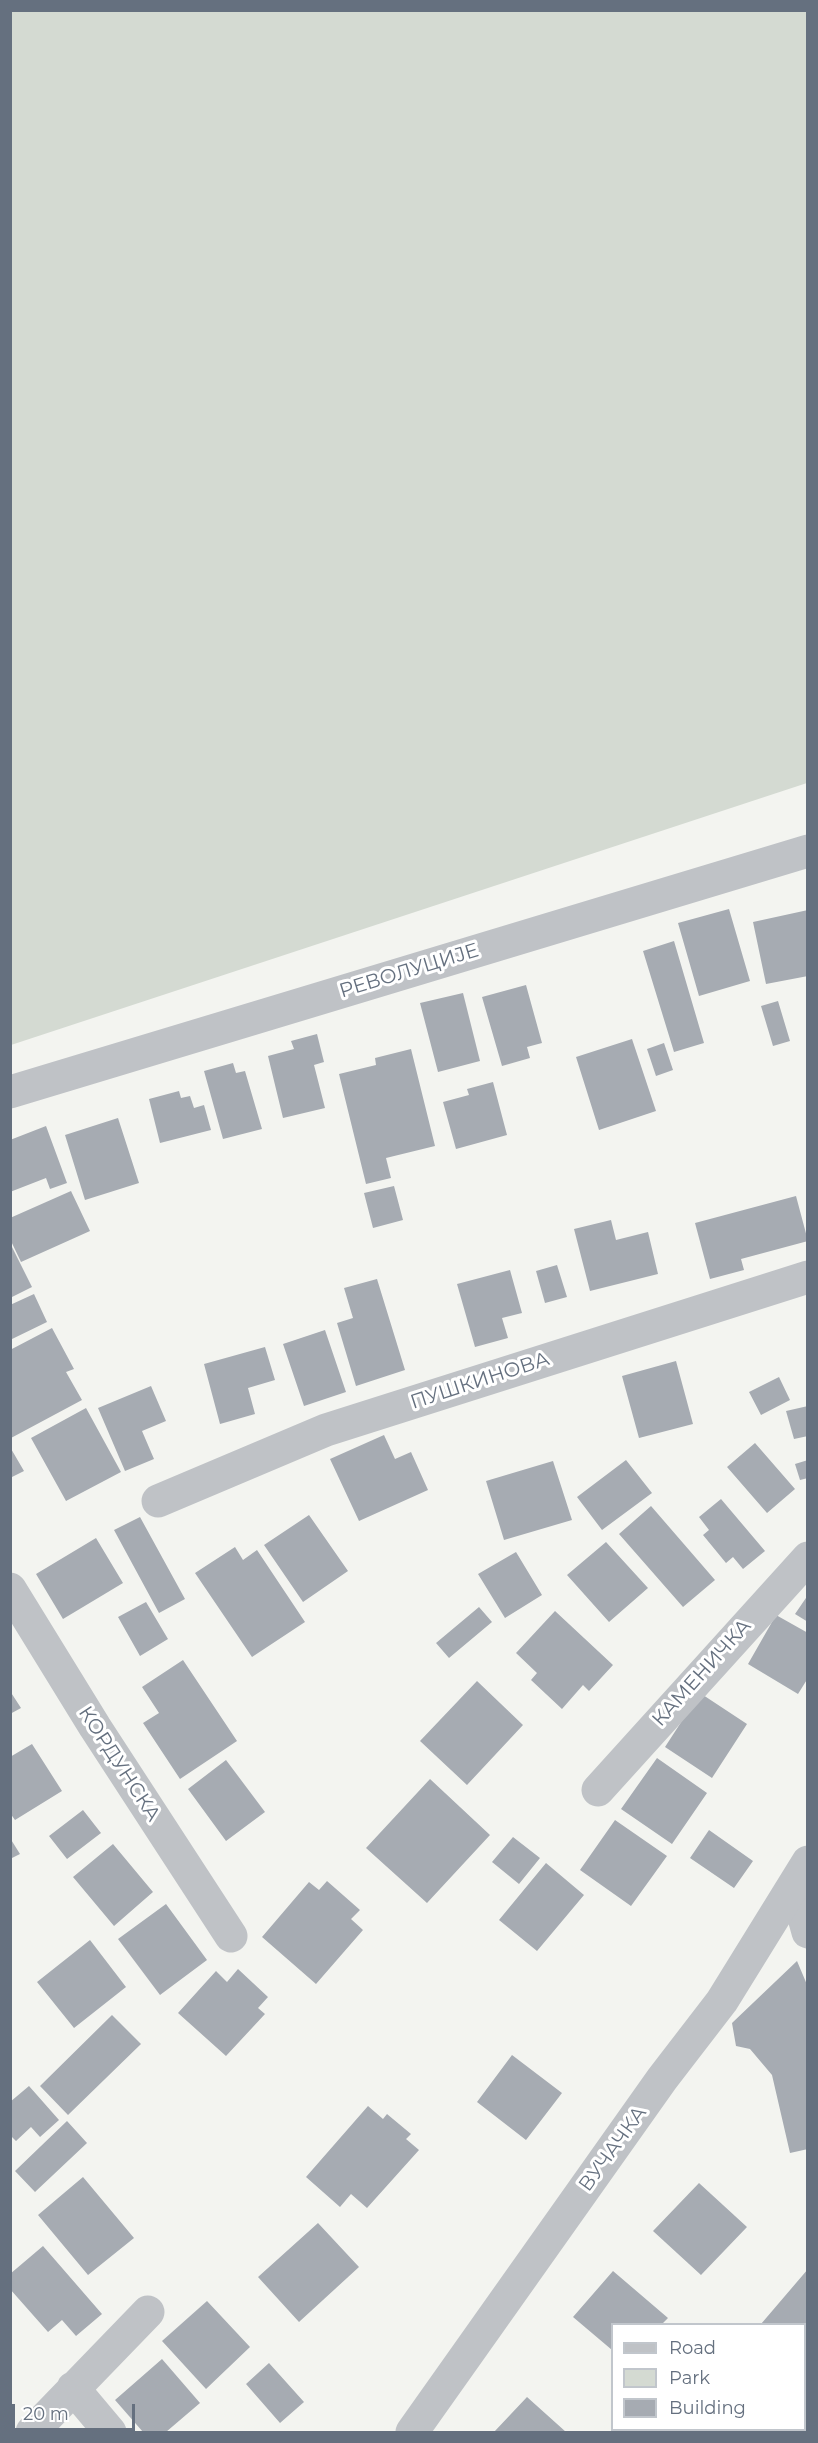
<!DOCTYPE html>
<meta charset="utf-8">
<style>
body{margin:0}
#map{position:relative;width:818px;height:2443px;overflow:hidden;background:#f3f4f0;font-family:Montserrat,sans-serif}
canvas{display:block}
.frame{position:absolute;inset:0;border:12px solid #65707f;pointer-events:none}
.legend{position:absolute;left:611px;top:2323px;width:195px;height:108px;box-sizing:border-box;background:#fff;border:2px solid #c1c6cc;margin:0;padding:8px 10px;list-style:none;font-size:18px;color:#65707f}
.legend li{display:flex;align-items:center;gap:12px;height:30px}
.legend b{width:30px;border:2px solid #c1c6cc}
.scale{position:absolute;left:12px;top:2404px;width:123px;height:27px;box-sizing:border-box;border:3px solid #65707f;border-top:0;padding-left:8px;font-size:18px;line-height:21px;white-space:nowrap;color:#65707f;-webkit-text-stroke:4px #fff;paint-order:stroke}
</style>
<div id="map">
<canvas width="818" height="2443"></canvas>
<div class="frame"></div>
<ul class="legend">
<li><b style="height:8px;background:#bfc2c6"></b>Road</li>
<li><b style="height:16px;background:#d4dad2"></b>Park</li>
<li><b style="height:16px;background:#a6abb2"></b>Building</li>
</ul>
<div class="scale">20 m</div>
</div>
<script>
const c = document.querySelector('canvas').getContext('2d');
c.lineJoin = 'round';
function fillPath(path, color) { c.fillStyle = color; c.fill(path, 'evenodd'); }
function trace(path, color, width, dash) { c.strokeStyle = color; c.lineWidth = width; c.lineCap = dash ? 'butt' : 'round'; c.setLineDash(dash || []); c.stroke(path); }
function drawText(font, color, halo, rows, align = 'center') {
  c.font = font + ' Montserrat,sans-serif'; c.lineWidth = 6; c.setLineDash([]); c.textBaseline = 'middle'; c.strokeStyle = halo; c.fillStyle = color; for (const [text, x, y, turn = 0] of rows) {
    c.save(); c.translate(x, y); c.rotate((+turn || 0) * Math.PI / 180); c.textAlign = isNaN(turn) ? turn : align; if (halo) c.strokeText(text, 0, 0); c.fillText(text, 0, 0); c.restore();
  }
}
fillPath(new Path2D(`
 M10,11H807V783L11,1045Z`), '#d4dad2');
fillPath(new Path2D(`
 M729,909L750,981L699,996L678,923Z
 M808,910V976L766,984L753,922Z
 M674,941L704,1043L674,1052L643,951Z
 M526,985L542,1043L527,1047L530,1058L502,1066L482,997Z
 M463,993L480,1061L438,1072L420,1003Z
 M778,1001L790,1041L773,1046L761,1006Z
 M317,1034L324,1062L314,1065L325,1108L283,1118L268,1056L294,1049L291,1041Z
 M632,1039L656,1111L599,1130L576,1057Z
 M664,1043L673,1070L656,1076L647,1049Z
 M411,1049L435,1146L386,1158L391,1178L366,1184L339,1074L376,1065L375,1058Z
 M233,1063L236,1073L245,1071L262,1129L223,1139L204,1071Z
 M493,1082L507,1135L456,1149L443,1102L469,1095L467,1089Z
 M179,1091L181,1098L190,1096L194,1108L204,1105L211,1130L160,1143L149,1099Z
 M118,1118L139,1183L85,1200L65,1135Z
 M46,1126L67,1183L50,1189L46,1178L10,1192V1140Z
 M394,1186L403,1220L373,1228L364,1193Z
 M71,1191L90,1231L21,1262L10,1239V1218Z
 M796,1196L808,1241L741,1259L744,1270L710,1279L695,1223Z
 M611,1220L616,1240L648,1232L658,1274L590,1291L574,1229Z
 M10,1243L32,1287L10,1298Z
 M557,1265L567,1297L545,1303L536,1271Z
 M510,1270L522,1313L502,1318L508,1338L475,1347L457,1284Z
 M377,1279L405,1370L356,1386L337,1323L353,1318L344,1288Z
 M34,1294L47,1322L10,1340V1305Z
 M52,1328L74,1369L66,1372L82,1400L11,1438L10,1350Z
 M325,1330L346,1392L304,1406L283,1344Z
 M265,1347L275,1380L248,1388L255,1414L220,1424L204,1364Z
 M676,1361L693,1424L639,1438L622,1376Z
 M779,1377L790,1400L761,1415L749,1392Z
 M151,1386L166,1421L142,1431L154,1459L125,1471L98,1408Z
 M808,1406V1436L794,1439L786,1411Z
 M86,1408L121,1472L66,1501L31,1438Z
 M384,1435L395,1459L411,1452L428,1490L359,1521L330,1459Z
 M755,1443L795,1489L767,1513L727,1467Z
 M10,1447L24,1471L10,1478Z
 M626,1460L652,1493L602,1530L577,1497Z
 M808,1460V1478L800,1480L795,1464Z
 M553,1461L572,1520L504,1540L486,1481Z
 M721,1499L765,1551L743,1569L733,1557L726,1563L703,1535L709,1530L699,1517Z
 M651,1506L715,1580L683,1607L619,1534Z
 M309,1515L348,1571L303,1602L264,1545Z
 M140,1517L185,1599L159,1613L114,1530Z
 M96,1538L123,1583L63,1619L36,1574Z
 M606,1542L648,1588L609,1622L567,1575Z
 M235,1547L243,1560L257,1550L305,1622L252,1657L195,1573Z
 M516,1552L542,1595L505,1618L478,1574Z
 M808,1595V1622L795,1614Z
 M146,1602L168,1639L140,1656L118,1617Z
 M479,1607L492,1622L449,1658L436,1643Z
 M555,1611L613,1665L589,1691L583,1685L562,1709L531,1680L537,1673L516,1653Z
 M776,1615L808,1633V1678L798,1694L748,1664Z
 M183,1660L237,1741L180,1779L143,1723L159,1713L142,1687Z
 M477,1681L523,1725L467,1785L420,1741Z
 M10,1691L21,1708L10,1714Z
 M700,1693L747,1724L712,1778L665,1747Z
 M32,1744L62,1791L15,1820L10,1813V1757Z
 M657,1758L707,1793L672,1844L621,1809Z
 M226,1760L265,1812L226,1841L188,1789Z
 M430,1779L490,1835L427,1903L366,1848Z
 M83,1810L101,1833L67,1859L49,1836Z
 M615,1820L667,1856L631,1906L580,1870Z
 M709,1830L753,1861L734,1888L690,1858Z
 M513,1837L540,1858L519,1884L492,1862Z
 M10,1838L20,1854L10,1859Z
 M113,1844L153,1892L114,1926L73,1877Z
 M546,1863L584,1895L537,1951L499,1920Z
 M327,1881L360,1910L351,1919L363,1930L316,1984L262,1937L309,1882L319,1890Z
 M166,1904L207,1960L160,1995L118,1939Z
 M90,1940L126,1987L74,2028L37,1982Z
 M797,1961L808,1987V2149L790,2153L772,2075L750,2049L736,2046L732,2023Z
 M238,1969L268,1997L258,2008L265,2014L226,2056L178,2013L216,1971L227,1982Z
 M112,2015L141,2044L68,2115L40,2086Z
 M512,2055L562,2093L526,2140L477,2102Z
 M29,2086L59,2120L40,2137L31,2127L16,2141L10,2135V2102Z
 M368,2106L383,2119L387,2114L411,2134L406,2139L419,2150L367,2208L351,2194L340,2207L306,2177Z
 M67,2121L87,2143L35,2192L15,2171Z
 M83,2177L134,2238L88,2275L38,2215Z
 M699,2183L747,2227L701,2275L653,2231Z
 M318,2223L359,2267L299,2322L258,2277Z
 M43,2246L102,2314L76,2336L62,2320L48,2332L10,2289V2274Z
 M808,2269V2368L804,2372V2324H761Z
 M613,2271L668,2318L662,2324H612V2350L573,2317Z
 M207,2301L250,2347L206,2389L162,2341Z
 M162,2359L200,2403L166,2432H143L115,2400Z
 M269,2363L304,2402L280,2423L246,2384Z
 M527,2397L566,2432H494Z`), '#a6abb2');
trace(new Path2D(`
 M158,1501L326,1430L808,1277
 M10,1589L95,1727L231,1936
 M598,1790L808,1558
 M795,1885L808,1932
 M73,2388L110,2432
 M32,2432L148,2312`), '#bfc2c6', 33);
trace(new Path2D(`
 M10,1092L808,851
 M412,2432L662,2079L722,2001L808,1862`), '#bfc2c6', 33);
drawText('20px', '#65707f', '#fff', [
 ["РЕВОЛУЦИЈЕ",409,971,-17],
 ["ПУШКИНОВА",480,1381,-18],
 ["КАМЕНИЧКА",702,1673,-48],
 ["КОРДУНСКА",119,1764,57],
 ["ВУЧАЧКА",613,2149,-54]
]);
</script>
